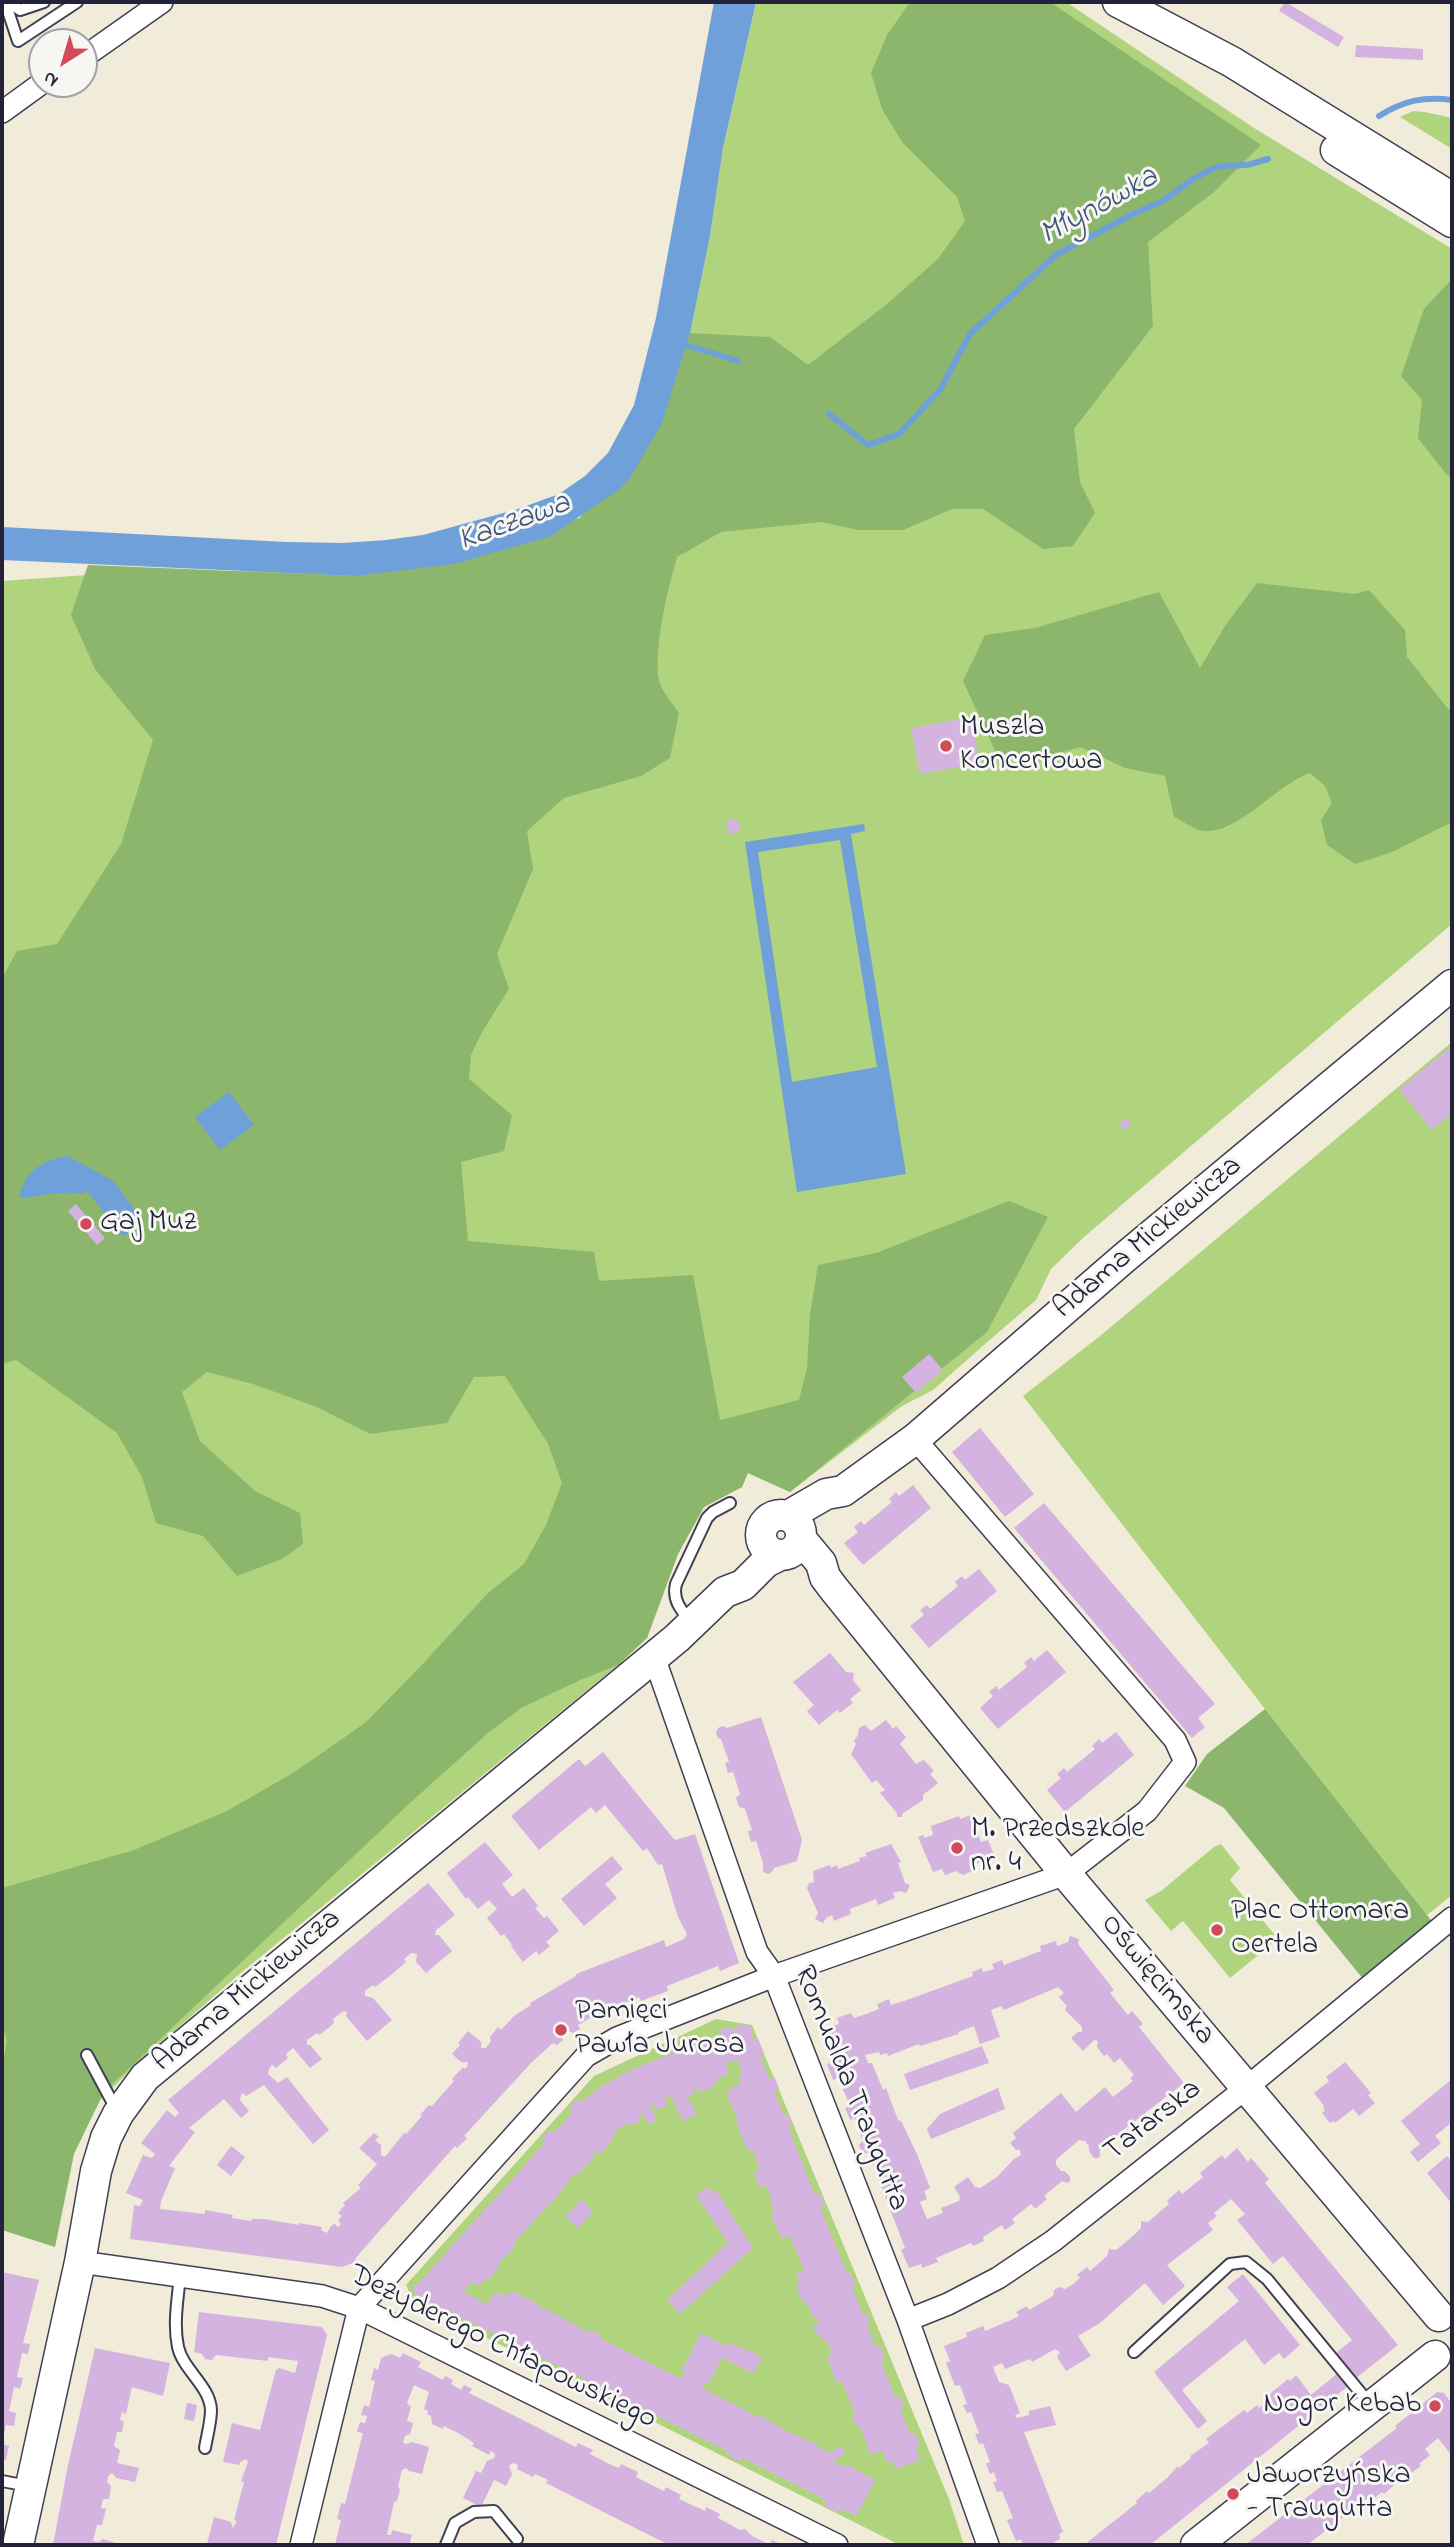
<!DOCTYPE html>
<meta charset="utf-8">
<style>
body{margin:0}
#map{position:relative;width:1454px;height:2547px;overflow:hidden;background:#f1ebda;font-family:"Indie Flower",sans-serif}
canvas{display:block}
.frame{position:absolute;inset:0;border:4px solid #22223b;pointer-events:none}
.north{position:absolute;left:28px;top:28px;width:70px;height:70px;box-sizing:border-box;background:#f6f6f2;border:2px solid #a1a1a9;border-radius:50%;rotate:217deg;font-size:19px;font-weight:700;line-height:28px;text-align:center;color:#22223b}
.north::after{content:'';display:block;margin:auto;width:24px;height:32px;background:#d1495b;clip-path:polygon(50% 0,100% 100%,50% 72%,0 100%)}
</style>
<div id="map">
<canvas width="1454" height="2547"></canvas>
<div class="frame"></div>
<div class="north">N</div>
</div>
<script>
const c = document.querySelector('canvas').getContext('2d');
c.lineJoin = 'round';
function fillPath(path, color) { c.fillStyle = color; c.fill(path, 'evenodd'); }
function trace(path, color, width, dash) { c.strokeStyle = color; c.lineWidth = width; c.lineCap = dash ? 'butt' : 'round'; c.setLineDash(dash || []); c.stroke(path); }
function drawText(font, color, halo, rows, align = 'center') {
  c.font = font + ' "Indie Flower",sans-serif'; c.lineWidth = 6; c.setLineDash([]); c.textBaseline = 'middle'; c.strokeStyle = halo; c.fillStyle = color; for (const [text, x, y, turn = 0] of rows) {
    c.save(); c.translate(x, y); c.rotate((+turn || 0) * Math.PI / 180); c.textAlign = isNaN(turn) ? turn : align; if (halo) c.strokeText(text, 0, 0); c.fillText(text, 0, 0); c.restore();
  }
}
fillPath(new Path2D(`
 M756,2H1066L1254,128L1452,249V924L1084,1237L1051,1269L1036,1300L985,1344L933,1390L902,1406L790,1492L748,1473L742,1487L704,1507L678,1554L647,1638L618,1665L237,1976L131,2069L105,2096L2,2174V581L87,575L505,564L580,518L691,329L710,236L723,148Z
 M1413,111L1425,112L1452,118V149L1400,117Z
 M1452,1042V1895L1427,1915L1265,1709L1023,1396L1100,1336Z
 M1221,1844L1240,1868L1230,1880L1278,1939L1230,1978L1183,1921L1171,1931L1145,1900L1161,1891L1214,1847Z
 M716,2019L752,2025L949,2499L964,2545H900L413,2301L406,2285L594,2076Z`), '#afd47d');
fillPath(new Path2D(`
 M910,2H1050L1261,145L1214,192L1148,242L1153,326L1074,429L1080,482L1095,513L1073,546L1043,549L983,509H952L903,530H858L821,522L721,532L677,557C668,588 653,649 659,680C661,691 673,704 679,713L670,758L641,776L564,798L527,831L533,869L497,954L509,989L482,1032L471,1055L469,1079L512,1115L504,1151L461,1162L468,1241L594,1252L599,1281L693,1275L720,1420L799,1400L807,1368L810,1314L818,1265L876,1253L1009,1201L1048,1217L987,1332L790,1492L748,1473L742,1487L704,1507L678,1554L647,1638L618,1665L578,1681L521,1708L488,1733L411,1802L104,2092L74,2154L55,2247L2,2230V2069L7,2041L2,2025V1888L134,1850L225,1812L293,1773L365,1723L419,1668L487,1594L524,1564L546,1525L562,1483L548,1444L505,1376L474,1377L447,1423L370,1434L317,1407L253,1384L207,1372L182,1392L200,1441L255,1491L300,1513L303,1544L282,1559L237,1576L203,1536L156,1523L142,1477L117,1433L16,1360L2,1364V978L17,951L57,944L121,844L153,740L95,669L71,615L88,565L355,576L580,518L688,333L770,337L808,365L887,304L938,259L965,221L957,197L902,142L882,109L871,73L887,35Z
 M1452,279V477L1446,474L1418,438L1422,400L1401,376L1424,309Z
 M1257,583L1355,594L1369,590L1405,630L1407,657L1448,709H1452V822L1392,852L1355,864L1327,845L1321,820L1332,803L1325,786L1310,773C1276,784 1235,839 1199,830C1191,827 1182,821 1174,817L1165,776L1125,768L1081,747L1033,760L997,755L963,681L985,635L1035,628L1159,592L1200,668L1225,626Z
 M1265,1709L1438,1929L1368,1985L1224,1808L1185,1786L1207,1754Z`), '#8bb66c');
fillPath(new Path2D(`
 M714,2H756L723,148L710,236L691,329L662,423L630,478L620,489L551,536L531,542L454,564L355,576L2,560V527L286,542L343,543L386,540L423,535L518,509L559,494L585,476L608,453L634,405L656,318Z
 M864,824L865,831L851,834L906,1174L797,1192L745,842ZM840,840L877,1067L792,1082L758,852Z
 M229,1092L254,1125L220,1150L195,1117Z
 M67,1156L112,1180L144,1221L123,1236L87,1191L83,1194C59,1190 43,1196 19,1198C25,1172 41,1160 67,1156Z`), '#70a0da');
trace(new Path2D(`
 M1379,116C1403,101 1423,96 1452,100
 M680,343L738,361
 M829,414L868,445L899,434L940,390L970,334L1056,255L1135,213L1163,201L1193,179L1214,168L1221,166L1247,165L1268,159`), '#70a0da', 6);
fillPath(new Path2D(`
 M1285,2L1344,37L1338,47L1279,11Z
 M1356,45L1423,49V60L1355,57Z
 M971,717L980,763L920,774L911,728Z
 M738,819L740,832L728,834L726,821Z
 M1452,1046V1113L1432,1130L1399,1089Z
 M1126,1118L1132,1124L1125,1130L1119,1124Z
 M76,1204L105,1238L97,1245L68,1211Z
 M929,1354L943,1370L916,1393L902,1377Z
 M980,1428L1034,1494L1005,1517L952,1452Z
 M913,1485L931,1508L863,1565L844,1543L858,1532L854,1527L861,1521L864,1525L892,1502L889,1499L896,1492L899,1496Z
 M1044,1503L1215,1704L1198,1718L1205,1727L1192,1738L1014,1528Z
 M979,1569L997,1591L929,1648L910,1626L924,1615L920,1610L927,1605L930,1609L958,1586L955,1582L962,1576L965,1580Z
 M1047,1650L1066,1672L998,1729L980,1708L993,1696L989,1692L996,1686L999,1690L1027,1667L1024,1663L1031,1657L1034,1661Z
 M830,1653L846,1672L854,1673L853,1680L861,1690L850,1699L853,1703L840,1713L837,1710L819,1725L807,1711L814,1705L793,1682Z
 M761,1717L802,1840L797,1861L774,1868L772,1872L768,1874L763,1872V1863L756,1841L751,1842L748,1831L752,1830L745,1809L739,1807L736,1798L740,1794L733,1772L728,1773L725,1763L729,1762L721,1739L718,1738L716,1733L718,1728L723,1726L727,1728Z
 M886,1720L893,1729L896,1726L906,1737L900,1744L916,1764L924,1760L934,1771L930,1774L938,1783L923,1795V1800L902,1814V1817H897V1813L880,1793L885,1790L876,1780L872,1783L851,1754L856,1744L854,1741L858,1735L859,1728L865,1725L871,1731Z
 M1116,1732L1134,1755L1065,1812L1047,1790L1061,1778L1057,1774L1064,1768L1067,1772L1095,1749L1092,1746L1099,1739L1102,1743Z
 M603,1752L673,1838L676,1840L695,1834L739,1963L720,1971L718,1966L667,1986L668,1991L641,2001L639,1997L612,2008L614,2012L601,2017L600,2014L590,2018L578,2025L580,2029L573,2033L569,2031L561,2036L563,2040L557,2045L553,2043L531,2063L464,2136L467,2138L457,2148L455,2146L366,2246L355,2259L356,2262L342,2267L130,2239L134,2205L140,2206L143,2200L126,2193L143,2155L152,2158L155,2154L141,2143L167,2110L175,2117L179,2113L168,2100L428,1883L455,1915L436,1930L435,1935H439L452,1951L426,1973L416,1962L417,1954L411,1953L404,1959L406,1962L391,1975L375,1987L373,1985L365,1991V1996L373,1998L392,2020L367,2041L346,2016L347,2011L342,2012L333,2019L334,2023L327,2029L319,2035L317,2033L307,2040V2045H310L322,2059L310,2068L293,2048L286,2054L288,2058L276,2068L272,2065L269,2069L268,2074L278,2083L287,2077L329,2130L313,2144L264,2085L246,2096L243,2093L241,2095L240,2100L249,2111L241,2118L224,2099L189,2128L195,2132L169,2166L175,2168L161,2201L160,2209L205,2214V2210L233,2215L232,2218L251,2221L252,2219H264L299,2225V2223L322,2227L321,2230L327,2233L331,2226L335,2224L338,2227L341,2224L338,2220L342,2216L338,2213L345,2205L343,2203L361,2188L358,2185L377,2164L359,2148L374,2133L379,2137L375,2140L381,2145V2155L385,2157L404,2133L406,2134L422,2116L420,2115L429,2105L432,2106L454,2081L452,2079L463,2067L465,2069L467,2067L468,2062H461L452,2054L460,2045L458,2043L468,2031L481,2042V2048H486L491,2041L490,2037L498,2027L501,2030L514,2016L531,2005L530,2003L576,1976V1974L664,1940L666,1947L684,1939L687,1934L678,1917L662,1864L658,1865L647,1848L643,1851L605,1805L596,1813L591,1807L539,1850L511,1816L579,1759L585,1766Z
 M971,1815L981,1842L988,1840L995,1857L976,1864L972,1871L963,1875L956,1871L945,1875L942,1869L933,1872L918,1837L924,1835V1838L933,1835L931,1826L959,1816L960,1819Z
 M485,1842L513,1875L502,1884L512,1897L524,1888L538,1906L535,1908L544,1918L547,1916L559,1931L546,1942L550,1946L539,1955L536,1951L523,1962L511,1946L512,1945L504,1934L501,1936L487,1918L497,1909L489,1900L478,1909L468,1897L466,1899L447,1873Z
 M891,1844L901,1862L898,1863L905,1883L910,1885L906,1893L901,1891L893,1893L895,1898L878,1905L876,1899L850,1909L851,1914L834,1921L832,1915L826,1918L823,1923L815,1919L818,1913L807,1888L809,1883L814,1882L813,1871L830,1865L831,1868L837,1865L838,1869L860,1861L859,1858L867,1856L865,1853Z
 M612,1856L623,1869L605,1884L617,1898L584,1926L561,1899Z
 M1070,1936L1079,1939L1078,1944L1114,1990L1110,1993L1128,2015L1132,2011L1143,2024L1139,2027L1184,2083L1123,2130L1122,2136L1117,2140L1111,2141L1100,2150V2156L1098,2158H1094L1089,2151V2146L1085,2141L1079,2140L1056,2160V2165L1061,2171H1065L1070,2177V2181L1067,2183L1062,2181L1044,2196L1047,2199L1035,2209L1031,2204L1012,2219L1015,2223L1005,2230L1002,2225L983,2237L984,2241L973,2246L971,2243L936,2258L938,2262L922,2268L921,2264L909,2268L901,2250L905,2248L872,2162L868,2153H862L859,2145L863,2141L854,2118L850,2120L845,2108L850,2106L845,2094L838,2078L833,2080L827,2064L832,2062L822,2038L826,2028L839,2024L837,2018L851,2013L854,2018L866,2014L879,2009L877,2004L889,1999L891,2005L904,2001L973,1976L972,1972L982,1968L983,1972L994,1969L992,1964L1002,1960L1004,1965L1041,1951L1040,1946L1056,1941L1057,1946L1068,1942ZM1058,1987L1064,1993L1059,1997L1067,2006L1065,2010L1082,2027V2032H1078L1071,2038L1083,2051L1094,2040L1098,2041L1097,2047L1104,2056L1107,2054L1114,2063L1120,2058L1134,2075L1130,2078L1133,2081L1113,2097L1105,2087L1076,2112L1061,2093L1013,2133L1016,2138L1010,2143L1016,2150H1020L1021,2155L1015,2158L997,2177L980,2188L975,2187L968,2177L954,2187L960,2197L959,2201L941,2208L943,2213L927,2219L920,2202L927,2199L924,2191L930,2188L917,2154L901,2121L898,2120L886,2088L883,2090L872,2063H868L865,2055L879,2052L880,2055L887,2053L888,2056L919,2044L920,2046L959,2034L958,2032L974,2026L980,2044L1000,2037L991,2010L1001,2006L1004,2010Z
 M743,2024L751,2027L753,2040L758,2038L764,2053L760,2055L765,2068L770,2080L775,2078L779,2089L774,2091L784,2115L788,2114L792,2125L789,2126L792,2137L815,2195L820,2193L825,2206L820,2207L847,2273L850,2272L856,2285L852,2286L857,2300L863,2314L867,2313L870,2323L867,2324L875,2347L880,2346L885,2360L881,2362L895,2397L900,2396L904,2407L900,2409L910,2434L915,2433L920,2445L916,2447L920,2460L896,2469L892,2461L887,2463L882,2450L871,2455L859,2425H856L852,2415L855,2413L846,2391L842,2382H836L827,2357L832,2354L830,2348L826,2340L823,2341L820,2335H817L813,2326L819,2324L816,2316L813,2317L808,2305L806,2306L804,2301L802,2302L796,2286L800,2284L796,2273L804,2271L790,2236L783,2239L778,2231L771,2214L774,2212L770,2201L772,2200L767,2185L760,2188L754,2173L760,2170L756,2158L753,2151L748,2150L736,2123L738,2122L727,2094L731,2088L741,2084L738,2077L742,2075L738,2060L725,2063L729,2074L717,2078L718,2082L713,2084L714,2087L699,2093L697,2088L693,2089L695,2094L687,2096L697,2114L683,2121L672,2098L668,2096L665,2098L668,2105L656,2110L653,2104L650,2106L657,2120L649,2124L642,2113L639,2115L642,2119L630,2126L628,2123L619,2128L612,2136L614,2138L600,2155L595,2151L593,2154L595,2156L578,2175L575,2173L554,2200L513,2243L516,2246L497,2265L499,2268L488,2280L486,2278L479,2286L472,2282L462,2294H468L486,2304L496,2292L506,2296L512,2291L540,2305L539,2307L550,2311L589,2333L590,2330L601,2335L600,2338L680,2378L685,2376L682,2370L701,2333L727,2346L729,2343L753,2352L762,2358L753,2373L722,2358L709,2383L703,2384L704,2389L758,2417L760,2415L788,2432L817,2444L816,2446L830,2453L841,2446L845,2451L842,2457L834,2460L836,2464L850,2466L875,2480L857,2516L842,2509L839,2513L823,2505L826,2500L742,2458L740,2462L727,2455L729,2452L628,2401L617,2396L615,2400L604,2394L606,2390L447,2310L444,2315L428,2306L430,2301L421,2297H415L413,2285L418,2284L545,2143L541,2139L549,2130L553,2133L564,2122L573,2111L569,2108L577,2099L582,2102L599,2088L631,2070L689,2047L687,2041L698,2037L700,2042L721,2034L720,2030L730,2026L731,2030Z
 M982,2046L989,2063L910,2090L904,2074Z
 M1345,2062L1371,2093L1368,2095L1375,2103L1359,2116L1353,2109L1335,2123L1333,2121L1330,2123L1322,2113L1325,2111L1323,2107L1324,2106L1314,2093L1329,2081L1326,2077Z
 M1452,2079V2122L1435,2136L1441,2143L1418,2162L1410,2152L1420,2144L1401,2121Z
 M998,2088L1005,2109L931,2139L927,2129L940,2114Z
 M231,2146L245,2157L231,2176L217,2165Z
 M1237,2148L1248,2162L1251,2158L1269,2179L1265,2183L1398,2345L1356,2378L1336,2353L1352,2340L1283,2256L1273,2264L1237,2220L1245,2214L1231,2199L1214,2213L1217,2216L1208,2223L1213,2230L1167,2265L1185,2286L1163,2305L1145,2283L1100,2323L1078,2336L1091,2356L1066,2371L1057,2357L1060,2352L1055,2349L1032,2362L1030,2359L1005,2369L1002,2363L993,2367L999,2382L1009,2385L1020,2413L1015,2415L1017,2418L1029,2415V2411L1050,2406L1056,2425L1024,2432L1063,2532L1059,2534L1060,2539L1054,2542L1055,2545H1023L1021,2539L1016,2541L1007,2520L1013,2518L1002,2491L997,2492L993,2482L997,2481L994,2472L990,2474L986,2464L990,2462L983,2443L979,2444L975,2434L979,2433L971,2412L967,2413L963,2405L967,2404L960,2385L955,2386L946,2363L950,2361L944,2346L967,2337L966,2333L983,2326L985,2331L1011,2320L1019,2316L1016,2312L1027,2306L1029,2310L1053,2296L1054,2290L1059,2287L1065,2289L1073,2284L1080,2278L1077,2275L1087,2267L1090,2271L1107,2256L1109,2249L1116,2250L1133,2236L1141,2228V2221L1148,2222L1169,2204L1167,2201L1179,2190L1182,2194L1203,2177L1200,2173L1222,2155L1225,2159Z
 M1447,2156L1452,2162V2204L1427,2173Z
 M709,2187L713,2193L716,2190L753,2248L680,2314L667,2300L728,2243L696,2195Z
 M582,2199L593,2212L578,2228L565,2217Z
 M2,2272L39,2280L23,2343L30,2344L28,2354L22,2353L17,2377L23,2378L20,2389L14,2387L9,2411L16,2413L14,2426L6,2425L3,2439Z
 M1243,2274L1300,2345L1284,2359L1279,2353L1264,2365L1245,2339L1182,2390L1207,2421L1198,2429L1154,2372L1239,2301L1227,2287Z
 M199,2312L322,2327L327,2335L276,2545L207,2544L214,2517L231,2522L233,2528L237,2521L234,2520L244,2482L241,2481L248,2462L246,2459L240,2462L239,2465L223,2462L232,2423L260,2430L276,2370L279,2368L295,2373L298,2361L268,2357V2361L216,2355L212,2360L205,2359L202,2354L194,2352Z
 M95,2348L170,2363L163,2396L132,2387L126,2414L122,2412L120,2420L124,2422L122,2432H117L114,2446L120,2450L117,2463L139,2468L135,2482L116,2478L112,2473L108,2476L107,2482L111,2486L109,2499H103L101,2508L106,2509L102,2525H97L93,2541L99,2542L103,2539L123,2545H53L68,2465Z
 M403,2353L421,2362L418,2367L443,2380L445,2376L453,2380L451,2384L461,2390L464,2385L472,2389L469,2393L576,2447L578,2443L593,2450L590,2454L609,2464L619,2468L621,2464L638,2472L636,2477L664,2491L666,2487L681,2495L679,2499L705,2511L706,2507L720,2514L718,2518L740,2530L745,2529L752,2536L770,2545L772,2540L783,2545H669L546,2483L548,2480L535,2474L533,2477L517,2469L518,2465L513,2463L509,2466L512,2474L506,2486L494,2480L481,2507L463,2498L476,2471L481,2473L487,2461L494,2458L495,2454L491,2451L489,2455L472,2446L474,2443L460,2434L444,2426L443,2429L432,2424L431,2416L427,2414L428,2411L424,2409L429,2392L414,2385L407,2403L411,2407L407,2421L413,2423L410,2434L405,2436L403,2443L407,2444L412,2442L429,2447L422,2474L409,2471L406,2468L402,2470L398,2486L400,2490L397,2501L394,2502L387,2535H391L392,2530L412,2535L409,2545H335L341,2520L337,2519L341,2503L345,2504L363,2433L357,2432L360,2422L365,2423L367,2416L361,2415L364,2405L369,2407L375,2381L371,2380L374,2368L378,2370L381,2358L391,2354L400,2358Z
 M1338,2373L1348,2386L1150,2545H1084L1137,2503L1136,2501L1147,2491L1149,2493L1167,2478L1178,2466L1179,2468L1191,2458L1190,2456L1209,2443L1206,2439L1244,2410L1247,2413L1257,2405L1259,2408L1268,2400L1266,2397L1288,2379L1290,2381L1296,2375L1311,2395Z
 M1437,2392L1444,2393L1452,2404V2456L1438,2438L1425,2449L1430,2455L1419,2464L1421,2466L1410,2474L1408,2473L1384,2494L1382,2492L1372,2500L1369,2497L1307,2545H1245L1397,2428L1395,2426Z
 M187,2403L197,2405L194,2421L184,2419Z
 M2,2444L9,2446L6,2460L2,2459Z`), '#d4b3e0');
const lane = new Path2D(`
 M5,2L18,41L77,2
 M9,2L20,10L44,2
 M691,1622C681,1610 672,1600 676,1584L707,1518L713,1512L730,1503
 M87,2055L117,2111
 M180,2275C178,2298 173,2323 178,2347C183,2370 210,2386 211,2410C211,2422 207,2436 205,2448
 M1134,2352L1230,2264L1246,2262L1267,2279L1369,2403
 M2,2481L28,2486
 M446,2545L455,2523L474,2512L494,2511L517,2539`);
const street = new Path2D(`
 M84,57L162,2
 M2,112L42,83
 M654,1657L757,1952L774,1976L908,2320L988,2545
 M80,2262L322,2296L359,2308L837,2545
 M908,2320L948,2304L998,2278L1053,2241L1246,2088L1452,1918
 M301,2545L359,2308L586,2056L617,2038L774,1976L1066,1874L1147,1811L1185,1762L1175,1740L915,1439`);
const secondary = new Path2D(`
 M1118,2L1232,62L1452,198
 M1336,150L1452,222
 M761 1535a20 20 0 1 1 40 0a20 20 0 1 1-40 0Z
 M788,1516L826,1494L843,1491L915,1439L1124,1258L1452,985
 M801,1539L821,1563L825,1577L834,1589L1066,1874L1439,2316
 M18,2545L80,2262L96,2171L106,2138L118,2114L145,2077L677,1638L725,1592L743,1585L766,1562L780,1555
 M1196,2545L1435,2356`);
trace(lane, '#414053', 14);
trace(street, '#414053', 24);
trace(secondary, '#414053', 33);
trace(lane, '#fff', 10);
trace(street, '#fff', 21);
trace(secondary, '#fff', 30);
for (const [x, y, r, color] of [
 [946,746,7,"#d1495b"],
 [86,1224,7,"#d1495b"],
 [957,1848,7,"#d1495b"],
 [1217,1930,7,"#d1495b"],
 [561,2030,7,"#d1495b"],
 [1435,2406,7,"#d1495b"],
 [1233,2494,7,"#d1495b"]
]) { const dot = new Path2D(); dot.arc(x, y, r, 0, 2 * Math.PI); c.fillStyle = color; c.fill(dot); trace(dot, '#f6f6f2', 2.5); }
drawText('30px', '#22223b', '#f6f6f2', [
 ["Muszla",960,729],
 ["Koncertowa",960,763],
 ["Gaj Muz",100,1224],
 ["M. Przedszkole",971,1831],
 ["nr. 4",971,1865],
 ["Plac Ottomara",1231,1913],
 ["Oertela",1231,1947],
 ["Pamięci",575,2013],
 ["Pawła Jurosa",575,2047],
 ["Nogor Kebab",1421,2406,"right"],
 ["Jaworzyńska",1247,2477],
 ["- Traugutta",1247,2511]
], 'left');
drawText('30px', '#22223b', '#f6f6f2', [
 ["Adama Mickiewicza",1149,1239,-40],
 ["Oświęcimska",1156,1981,50],
 ["Adama Mickiewicza",248,1992,-40],
 ["Romualda Traugutta",849,2089,68],
 ["Tatarska",1154,2122,-38],
 ["Dezyderego Chłapowskiego",502,2349,26]
]);
drawText('italic 32px', '#41547b', '#f6f6f2', [
 ["Młynówka",1100,208,-29],
 ["Kaczawa",515,524,-20]
]);
</script>
